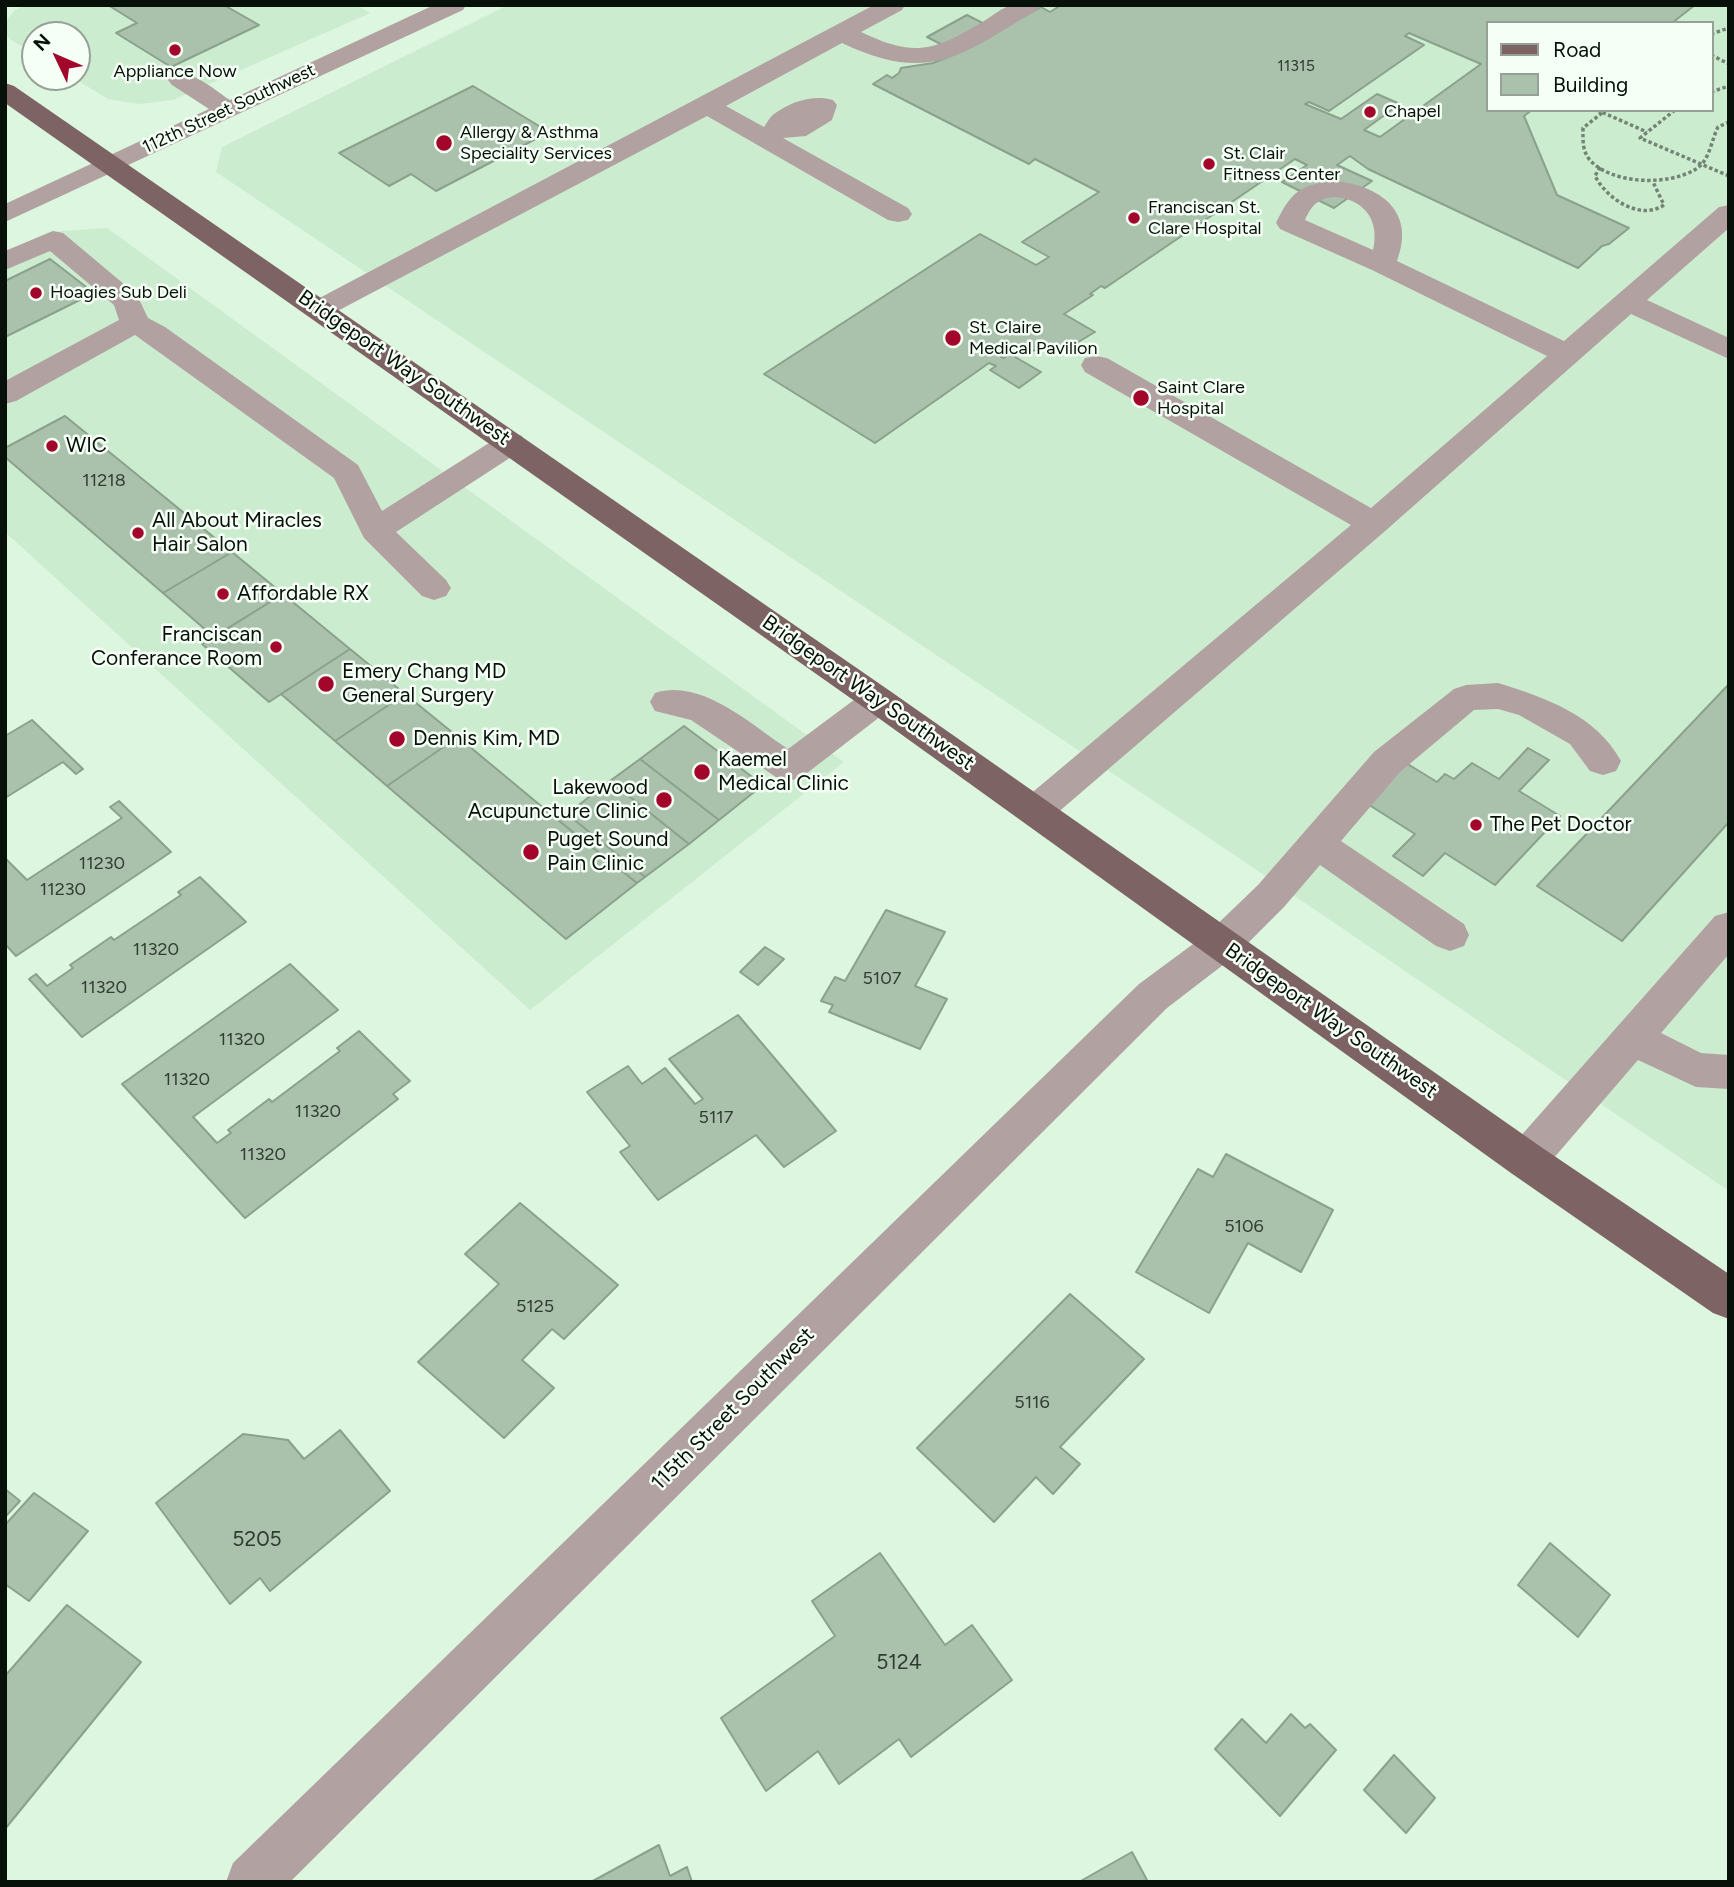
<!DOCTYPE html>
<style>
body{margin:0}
#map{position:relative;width:1734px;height:1887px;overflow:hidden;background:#ddf6df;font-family:Figtree,sans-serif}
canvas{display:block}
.frame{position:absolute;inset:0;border:7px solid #081109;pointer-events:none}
.legend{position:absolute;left:1486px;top:21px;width:228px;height:91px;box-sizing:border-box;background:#f5fff6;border:2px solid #96a097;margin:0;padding:9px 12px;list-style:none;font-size:21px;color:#081109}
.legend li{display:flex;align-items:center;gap:14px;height:35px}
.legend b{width:35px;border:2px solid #96a097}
.north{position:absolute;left:21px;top:21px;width:70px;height:70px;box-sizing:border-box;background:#f5fff6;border:2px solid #96a097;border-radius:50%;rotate:314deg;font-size:19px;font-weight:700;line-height:28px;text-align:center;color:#081109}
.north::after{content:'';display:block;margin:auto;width:24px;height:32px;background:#a3062b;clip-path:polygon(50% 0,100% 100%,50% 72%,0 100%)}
</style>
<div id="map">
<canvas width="1734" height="1887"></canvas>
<div class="frame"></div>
<ul class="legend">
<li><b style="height:9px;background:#7d6363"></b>Road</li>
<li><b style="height:19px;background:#aac2ac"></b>Building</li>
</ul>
<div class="north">N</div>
</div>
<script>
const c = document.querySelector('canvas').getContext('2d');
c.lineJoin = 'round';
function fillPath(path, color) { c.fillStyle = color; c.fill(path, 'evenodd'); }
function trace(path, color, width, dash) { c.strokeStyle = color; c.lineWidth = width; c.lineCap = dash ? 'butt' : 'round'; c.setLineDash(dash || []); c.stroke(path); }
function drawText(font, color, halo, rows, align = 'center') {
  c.font = font + ' Figtree,sans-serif'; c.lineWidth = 5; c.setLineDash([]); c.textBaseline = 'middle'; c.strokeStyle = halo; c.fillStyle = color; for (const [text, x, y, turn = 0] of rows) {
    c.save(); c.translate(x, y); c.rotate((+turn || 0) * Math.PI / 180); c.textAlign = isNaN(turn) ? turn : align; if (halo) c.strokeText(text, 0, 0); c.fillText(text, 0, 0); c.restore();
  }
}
fillPath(new Path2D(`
 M26,5H357L370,13L173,100L138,104L108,99L72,77H77V35H35V54L11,40L5,34V22L15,10Z
 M508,5H1729V1191L1227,850L216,172L222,147ZM1487,23H1711V110H1487Z
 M107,228L844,762L530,1010L5,532V253L48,232Z`), '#cceccf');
const building = new Path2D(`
 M108,5H224L259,25L171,67L116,33L137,23Z
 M1061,5H1695L1672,23H1487V110H1532L1524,116L1557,195L1629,228L1609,244L1602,246L1578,268L1368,169L1350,156L1337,165L1372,181L1334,208L1282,182L1307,165L1295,159L1105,288L1101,286L1090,294L1093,295L1064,314L1095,332L1075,344L1060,348L1029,351L1013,348L1001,357L1004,358L1010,354L1041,372L1019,388L990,370L996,366L989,363L875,443L764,374L980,234L1036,265L1049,257L1022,242L1099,192L1035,159L1029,164L873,84L887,75L892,78L899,73L901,68L933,63L958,53L927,37L967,15L998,31L1041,7L1050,12ZM1409,33L1481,64L1380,137L1364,130L1400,104L1377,94L1341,119L1305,104L1309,102L1329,111L1424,45L1405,36Z
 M473,86L549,132L436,191L411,174L389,186L339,153Z
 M50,259L94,293L5,337V281Z
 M65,416L232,552L163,593L5,457V448Z
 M232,552L283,594L214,637L163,593Z
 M283,594L350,649L269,702L202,644Z
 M350,649L405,694L335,741L281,694Z
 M1729,684V822L1622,941L1537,886Z
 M405,694L458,737L387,786L335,741Z
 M32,720L83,769L76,774L63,762L5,798V736Z
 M684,726L763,785L719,820L640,759Z
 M458,737L558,820L637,883L566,939L387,786Z
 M1528,748L1549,760L1519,791L1560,816L1495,885L1445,853L1423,876L1393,856L1415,834L1366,803L1406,763L1437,782L1445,774L1454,779L1472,763L1499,779Z
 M640,759L719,820L689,844L610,781Z
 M610,781L689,844L645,877L567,814Z
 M119,801L171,852L16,956L5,944V858L27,880L122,818L110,807Z
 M567,814L645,877L637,883L558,820Z
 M200,877L246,922L82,1037L29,979L36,974L47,986L73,968L70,965L111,937L114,940L181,895L178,892Z
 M886,910L945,932L915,986L947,999L920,1049L829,1012L833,1005L821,1001L835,977L845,981Z
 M765,947L784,959L758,985L740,972Z
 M290,964L338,1010L193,1117L217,1143L231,1133L228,1130L269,1099L272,1102L340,1051L337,1048L359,1031L410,1081L393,1094L398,1099L245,1218L122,1084Z
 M738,1015L836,1131L784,1167L756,1135L658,1200L620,1152L630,1146L587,1092L628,1066L642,1084L665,1068L695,1104L703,1099L669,1059Z
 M1226,1154L1333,1210L1301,1272L1248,1243L1209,1313L1136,1272L1198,1169L1213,1177Z
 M520,1203L618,1285L564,1339L552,1329L522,1360L554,1388L504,1438L418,1362L499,1284L465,1254Z
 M1070,1294L1144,1359L1060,1447L1080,1464L1053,1494L1036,1477L994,1522L917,1448Z
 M340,1430L390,1491L270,1591L260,1578L230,1604L156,1503L243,1434L288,1440L304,1459Z
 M5,1489L20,1501L5,1517Z
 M34,1493L88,1531L29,1601L5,1584V1525Z
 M1550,1543L1610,1595L1578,1637L1518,1585Z
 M880,1553L945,1645L972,1625L1012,1680L911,1757L899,1739L839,1784L818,1751L766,1791L721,1718L835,1636L812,1601Z
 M67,1605L141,1662L5,1829V1676Z
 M1291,1714L1305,1728L1310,1724L1336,1750L1280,1816L1215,1749L1242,1719L1266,1743Z
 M1394,1755L1435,1798L1406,1833L1364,1790Z
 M659,1845L670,1876L687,1867L692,1882H591Z
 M1132,1852L1148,1882H1079Z`);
fillPath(building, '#aac2ac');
trace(building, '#8aa18c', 2);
trace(new Path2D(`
 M1711,34L1729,28
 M1711,55L1729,64
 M1711,92L1729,86
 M1597,110L1647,132
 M1675,110L1640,138L1729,176
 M1602,113L1583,128C1583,140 1582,149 1589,159C1611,185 1669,186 1696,169C1710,160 1711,141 1718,127L1729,122
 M1600,167L1595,176C1607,199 1640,221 1664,205L1653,182`), '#738474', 3.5, [3.5, 2.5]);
fillPath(new Path2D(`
 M434,5H466L463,10L5,222V204L209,109L172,85L168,80L172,75C193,69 213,89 230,100Z
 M874,5H905L902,10L861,32C915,58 934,51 984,21C992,16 1003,7 1012,5C1021,4 1031,5 1040,5L1037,10C961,55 930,85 842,43L726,106L764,127C767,123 769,118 774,114C790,102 813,94 833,100L837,105L832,120L806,136L783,138L908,208L912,214L908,220L898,222L888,220L707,116L330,315L320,318L310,315L306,309L310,303Z
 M1336,181C1381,186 1416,212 1397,261L1564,341L1719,207L1729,205V228L1647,300L1729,338V359L1631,314L1384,532L1048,821L1035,825L1022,821L1017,811L1022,801L1351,525L1085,372L1081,365L1085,358L1096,356L1107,358L1371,508L1547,356L1372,270L1280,229L1276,223C1291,192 1300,184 1336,181ZM1336,197C1365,200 1380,221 1373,250L1305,220C1312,204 1319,198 1336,197Z
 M53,231L63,233L137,295L148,318L165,327L358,465L382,511L500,436L511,433L522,436L526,443L522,450L396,532L446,580L451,588L446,596L434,600L422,596L364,538L334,478L135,335L16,401L5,404V381L119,320L114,305L50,251L5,270V251Z
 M1498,683C1546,698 1596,715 1621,761L1616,771L1603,775L1590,771L1570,744L1519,715L1498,709L1474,710L1400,772L1341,841L1464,924L1469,935L1464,946L1450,951L1436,946L1320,865L1284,907L1236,955L1167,1008L290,1882H226L233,1863L1139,984L1208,933L1258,885L1374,752L1454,689L1466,685Z
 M878,687L890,691L895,700L890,709L802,777L789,781L776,777L691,720L655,711L650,702L655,693C702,678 751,725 788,749L866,691Z
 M1729,912V954L1661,1033L1701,1053L1729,1055V1089L1696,1087L1638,1060L1541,1173L1526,1179L1511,1173L1505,1160L1511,1147L1715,916Z`), '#b1a2a1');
fillPath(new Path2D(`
 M5,83L14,86L890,691L1541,1147L1729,1274V1319L1713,1313L1511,1173L866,709L5,103Z`), '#7d6363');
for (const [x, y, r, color] of [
 [175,50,7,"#a3062b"],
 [1370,112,7,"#a3062b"],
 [444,143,9,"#a3062b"],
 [1209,164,7,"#a3062b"],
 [1134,218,7,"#a3062b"],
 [36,293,7,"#a3062b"],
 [953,338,9,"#a3062b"],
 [1141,398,9,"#a3062b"],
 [52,446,7,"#a3062b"],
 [138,533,7,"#a3062b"],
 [223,594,7,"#a3062b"],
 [276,647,7,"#a3062b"],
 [326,684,9,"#a3062b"],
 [397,739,9,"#a3062b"],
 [702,772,9,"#a3062b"],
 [664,800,9,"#a3062b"],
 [1476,825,7,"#a3062b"],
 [531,852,9,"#a3062b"]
]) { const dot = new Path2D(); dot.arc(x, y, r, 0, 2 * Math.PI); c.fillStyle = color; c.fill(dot); trace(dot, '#f5fff6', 2.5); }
drawText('16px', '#303d32', null, [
 ["11315",1296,66]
]);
drawText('18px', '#081109', '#f5fff6', [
 ["Appliance Now",175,72,"center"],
 ["Chapel",1384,112],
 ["Allergy & Asthma",460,133],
 ["Speciality Services",460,154],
 ["St. Clair",1223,154],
 ["Fitness Center",1223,175],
 ["Franciscan St.",1148,208],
 ["Clare Hospital",1148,229],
 ["Hoagies Sub Deli",50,293],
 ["St. Claire",969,328],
 ["Medical Pavilion",969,349],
 ["Saint Clare",1157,388],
 ["Hospital",1157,409]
], 'left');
drawText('18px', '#081109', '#f5fff6', [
 ["112th Street Southwest",229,109,-25]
]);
drawText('18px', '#303d32', null, [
 ["11218",104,481],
 ["11230",102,864],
 ["11230",63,890],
 ["11320",156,950],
 ["5107",882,979],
 ["11320",104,988],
 ["11320",242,1040],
 ["11320",187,1080],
 ["11320",318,1112],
 ["5117",716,1118],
 ["11320",263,1155],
 ["5106",1244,1227],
 ["5125",535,1307],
 ["5116",1032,1403]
]);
drawText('21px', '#081109', '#f5fff6', [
 ["Bridgeport Way Southwest",404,368,35],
 ["Bridgeport Way Southwest",868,693,35],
 ["Bridgeport Way Southwest",1331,1021,35],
 ["115th Street Southwest",733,1409,-45]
]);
drawText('21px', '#081109', '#f5fff6', [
 ["WIC",66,446],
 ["All About Miracles",152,521],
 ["Hair Salon",152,545],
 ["Affordable RX",237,594],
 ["Franciscan",262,635,"right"],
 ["Conferance Room",262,659,"right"],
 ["Emery Chang MD",342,672],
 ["General Surgery",342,696],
 ["Dennis Kim, MD",413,739],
 ["Kaemel",718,760],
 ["Medical Clinic",718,784],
 ["Lakewood",648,788,"right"],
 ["Acupuncture Clinic",648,812,"right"],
 ["The Pet Doctor",1490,825],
 ["Puget Sound",547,840],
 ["Pain Clinic",547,864]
], 'left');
drawText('21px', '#303d32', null, [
 ["5205",257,1540],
 ["5124",899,1663]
]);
</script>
